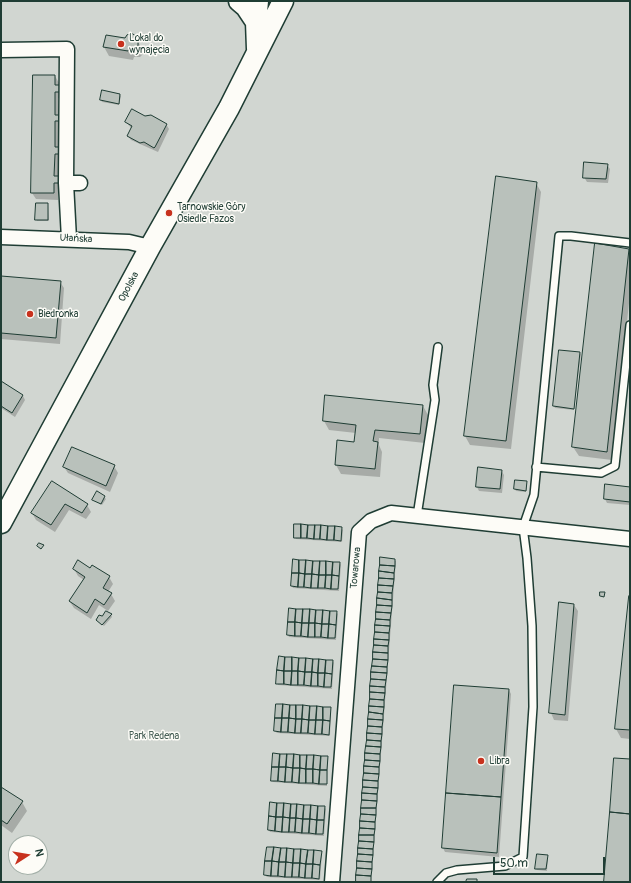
<!DOCTYPE html>
<meta charset="utf-8">
<style>
body{margin:0}
#map{position:relative;width:631px;height:883px;overflow:hidden;background:#f4f4ef;font-family:Pangolin,sans-serif}
canvas{display:block}
.frame{position:absolute;inset:0;border:2px solid #1f3d34;pointer-events:none}
.north{position:absolute;left:8px;top:835px;width:40px;height:40px;box-sizing:border-box;background:#fdfcf7;border:1px solid #a4b0a9;border-radius:50%;rotate:78deg;font-size:11px;font-weight:700;line-height:16px;text-align:center;color:#1f3d34}
.north::after{content:'';display:block;margin:auto;width:14px;height:18px;background:#c8321e;clip-path:polygon(50% 0,100% 100%,50% 72%,0 100%)}
.scale{position:absolute;left:493px;top:857px;width:112px;height:18px;box-sizing:border-box;border:2px solid #1f3d34;border-top:0;padding-left:5px;font-size:12px;line-height:14px;white-space:nowrap;color:#1f3d34;-webkit-text-stroke:3px #fdfcf7;paint-order:stroke}
</style>
<div id="map">
<canvas width="631" height="883"></canvas>
<div class="frame"></div>
<div class="north">N</div>
<div class="scale">50 m</div>
</div>
<script>
const c = document.querySelector('canvas').getContext('2d');
c.lineJoin = 'round';
function fillPath(path, color) { c.fillStyle = color; c.fill(path, 'evenodd'); }
function trace(path, color, width, dash) { c.strokeStyle = color; c.lineWidth = width; c.lineCap = dash ? 'butt' : 'round'; c.setLineDash(dash || []); c.stroke(path); }
function drawText(font, color, halo, rows, align = 'center') {
  c.font = font + ' Pangolin,sans-serif'; c.lineWidth = 3; c.setLineDash([]); c.textBaseline = 'middle'; c.strokeStyle = halo; c.fillStyle = color; for (const [text, x, y, turn = 0] of rows) {
    c.save(); c.translate(x, y); c.rotate((+turn || 0) * Math.PI / 180); c.textAlign = isNaN(turn) ? turn : align; if (halo) c.strokeText(text, 0, 0); c.fillText(text, 0, 0); c.restore();
  }
}
fillPath(new Path2D(`
 M1,1H630V882H1ZM16,843H40V867H16Z`), '#d1d6d1');
fillPath(new Path2D(`
 M135,36L143,51L142,55L140,57H134L133,60L109,56L104,47Z
 M55,76L59,83L63,98H58V116L63,123V127H59L58,148L63,161L58,160V177L63,184V190H58V200L36,199L32,193Z
 M120,95L121,96L119,105L102,102L101,100Z
 M145,117L166,124L169,129L158,152L131,140L128,136L132,129L126,122Z
 M607,165L610,169L608,183L587,182L584,177Z
 M536,183L541,192L511,449L470,445L465,436Z
 M48,204L49,221H37L36,219Z
 M629,250L630,252V294L612,460L579,456L573,447Z
 M1,277L60,282L64,288L60,344L1,339Z
 M560,351L580,353L581,354L574,410L555,408L554,406Z
 M1,382L23,396L25,400L15,417L1,408Z
 M423,406L428,415L425,443L379,438V445L382,452L380,477L341,474L336,465L355,443L356,433L329,430L324,421Z
 M114,466L118,473L110,492L68,473L64,467Z
 M501,470L504,475L502,493L479,491L477,487Z
 M516,481L526,482L527,484L526,492L516,491L515,489Z
 M52,482L87,505L91,512L86,519L69,510L55,532L36,520L32,513Z
 M630,488V505L607,503L605,499Z
 M104,497L106,499L102,505L94,500Z
 M341,528L343,530L342,542L296,539L295,537Z
 M394,560L396,561L371,882H357Z
 M340,563L341,565L339,591L293,588L292,586Z
 M74,569L91,570L109,577L113,584L108,592L111,594L115,601L108,611L99,605L91,619L74,608L70,602L84,580L78,576Z
 M630,598V739L621,738L616,729Z
 M574,605L578,611L568,721L554,720L551,713Z
 M290,609L336,612L338,614L336,640L289,637L288,635Z
 M111,615L112,617L104,626L97,620L102,617Z
 M333,661L334,663L332,689L278,685L277,683Z
 M455,686L509,690L511,694L499,857L445,852L443,848Z
 M330,708L331,710L330,736L277,733L275,731Z
 M327,757L328,759L327,786L273,782L272,781Z
 M1,788L22,802L27,811L12,833L1,825Z
 M271,803L324,807L326,809L324,836L270,832L269,830Z
 M321,852L322,854L320,880L267,877L265,875Z
 M547,856L548,858L547,871L537,870L536,869Z`), '#0003');
const building = new Path2D(`
 M133,34L138,38V46L135,48L129,49L128,51L103,47L106,35L125,38L127,35Z
 M33,75H55V85H60V92H55V115H59V121H55V147H60V154H55L54,176H59V183H54V193H31Z
 M102,90L120,94L119,104L100,100Z
 M132,109L145,116L151,115L167,124L155,147L154,148L144,142L140,143L127,136L132,126L125,122Z
 M584,162L608,164L606,179L583,178Z
 M496,176L537,182L506,441L464,436Z
 M36,203H48V220H35Z
 M595,243L629,249L607,452L572,447Z
 M1,276L61,281L56,338L1,333Z
 M559,350L580,352L574,409L553,406Z
 M1,381L23,395L12,413L1,406Z
 M325,395L423,405L420,434L375,430L373,441L378,442L375,469L335,465L337,440L354,442L356,425L323,421Z
 M72,447L115,465L106,486L63,467Z
 M478,467L502,470L500,489L476,487Z
 M515,480L527,481L526,491L514,489Z
 M52,481L88,504L82,513L65,504L51,525L31,513Z
 M605,484L630,487V502L604,499Z
 M97,491L105,496L101,504L92,500Z
 M294,524H301V538H294Z
 M301,524L308,525L307,538H301Z
 M308,525H315L314,539L307,538Z
 M315,525H321L320,539H314Z
 M321,525L328,526L327,540L320,539Z
 M328,526H335L334,540H327Z
 M335,526L342,527L341,541L334,540Z
 M39,543L44,545L41,549L37,546Z
 M380,557L395,559V566L380,565Z
 M293,559L299,560V573H292Z
 M78,560L90,568L92,565L110,576L103,588L112,593L104,605L95,599L87,613L69,601L85,577L73,569Z
 M299,560H306L305,574L299,573Z
 M306,560L313,561L312,574H305Z
 M313,561H320L319,575L312,574Z
 M320,561H326V575H319Z
 M326,561L333,562L332,575H326Z
 M333,562H340L339,576L332,575Z
 M380,565L395,566L394,573L379,571Z
 M379,571L394,573V579L379,578Z
 M292,573H299L298,587L291,586Z
 M299,573L305,574L304,587H298Z
 M305,574H312L311,588L304,587Z
 M312,574L319,575L318,588H311Z
 M319,575H326L325,588H318Z
 M326,575H332L331,589L325,588Z
 M332,575L339,576L338,589H331Z
 M379,578L394,579L393,586L378,585Z
 M378,585L393,586L392,593L378,592Z
 M378,592L392,593V600L377,598Z
 M600,592H605L604,597L600,596Z
 M629,596L630,597V730L615,729Z
 M377,598L392,600V606L377,605Z
 M559,602L574,604L565,715L549,713Z
 M377,605L392,606L391,613L376,612Z
 M289,608L296,609L295,622H288Z
 M296,609H303L302,623L295,622Z
 M303,609H310L309,623H302Z
 M310,609L316,610L315,623H309Z
 M316,610H323L322,624L315,623Z
 M323,610L330,611L329,624H322Z
 M106,611L112,614L102,625L96,620L99,615L102,616Z
 M330,611H337L336,625L329,624Z
 M376,612L391,613L390,620L376,619Z
 M376,619L390,620V626L375,625Z
 M288,622H295V636L287,635Z
 M295,622L302,623L301,636H295Z
 M302,623H309L308,637L301,636Z
 M309,623H315V637H308Z
 M315,623L322,624L321,637H315Z
 M322,624H329L328,638L321,637Z
 M329,624L336,625L335,638H328Z
 M375,625L390,626L389,633L375,632Z
 M375,632L389,633V640L374,639Z
 M374,639L389,640L388,646L374,645Z
 M374,645L388,646V653L373,652Z
 M373,652L388,653V660L373,659Z
 M279,656L285,657L284,671L277,670Z
 M285,657H292V671H284Z
 M292,657L299,658L298,671H292Z
 M299,658H306L305,672L298,671Z
 M306,658L313,659L312,672H305Z
 M313,659H319L318,673L312,672Z
 M319,659L326,660L325,673H318Z
 M373,659L388,660L387,667L372,666Z
 M326,660H333L332,674L325,673Z
 M372,666L387,667V673L371,672Z
 M277,670L284,671V684H276Z
 M284,671H292L291,685L284,684Z
 M292,671H298V685H291Z
 M298,671L305,672L304,685H298Z
 M305,672H312L311,686L304,685Z
 M312,672L318,673V686H311Z
 M371,672L387,673L386,680L371,679Z
 M318,673H325L324,687L318,686Z
 M325,673L332,674L331,687H324Z
 M371,679L386,680L385,687L370,686Z
 M454,685L509,689L501,797L446,793Z
 M370,686L385,687V693L370,692Z
 M370,692L385,693L384,700L370,699Z
 M370,699L384,700V707L369,706Z
 M276,704H283L282,718H275Z
 M283,704L290,705L289,718H282Z
 M290,705H296V719L289,718Z
 M296,705H303L302,719H296Z
 M303,705L310,706L309,720L302,719Z
 M310,706H317L316,720H309Z
 M317,706L323,707V720H316Z
 M369,706L384,707L383,714L369,712Z
 M323,707H331L330,721L323,720Z
 M369,712L383,714V720L368,719Z
 M275,718H282L281,732L274,731Z
 M282,718H289L288,732H281Z
 M289,718L296,719L295,733L288,732Z
 M296,719H302L301,733H295Z
 M302,719L309,720L308,733H301Z
 M368,719L383,720L382,727L368,726Z
 M309,720H316L315,734L308,733Z
 M316,720H323L322,734H315Z
 M323,720L330,721L329,735L322,734Z
 M368,726L382,727V734L367,733Z
 M367,733L382,734L381,741L367,740Z
 M367,740L381,741V747L366,746Z
 M366,746L381,747L380,754L365,753Z
 M273,753L280,754L279,767H272Z
 M365,753L380,754V761L365,760Z
 M280,754H287L286,767H279Z
 M287,754H294L293,768L286,767Z
 M294,754L300,755V768H293Z
 M300,755H307L306,769L300,768Z
 M307,755H314L313,769H306Z
 M314,755L321,756L320,770L313,769Z
 M321,756H328L327,770H320Z
 M614,758L630,759V814L610,812Z
 M365,760L380,761L379,767L364,766Z
 M364,766L379,767V774L364,773Z
 M272,767H279L278,781H271Z
 M279,767H286L285,782L278,781Z
 M286,767L293,768L292,782H285Z
 M293,768H300L299,783L292,782Z
 M300,768L306,769V783H299Z
 M306,769H313V783H306Z
 M313,769L320,770L319,784L313,783Z
 M320,770H327V784H319Z
 M364,773L379,774L378,781L363,780Z
 M363,780L378,781V788L363,787Z
 M1,787L23,801L7,824L1,820Z
 M363,787L378,788L377,794L362,793Z
 M362,793L377,794V801L362,800Z
 M446,793L501,797L497,853L442,848Z
 M362,800L377,801L376,808H361Z
 M270,802L277,803L276,817L269,816Z
 M277,803H284L283,817H276Z
 M284,803L291,804L290,818L283,817Z
 M291,804H297L296,818H290Z
 M297,804L304,805L303,819L296,818Z
 M304,805H311L310,819H303Z
 M311,805L318,806L317,820L310,819Z
 M318,806H325L324,820H317Z
 M361,808H376V815L361,814Z
 M610,812L630,814V882H604Z
 M361,814L376,815L375,822L360,821Z
 M269,816L276,817L275,831L268,830Z
 M276,817H283L282,832L275,831Z
 M283,817L290,818L289,832H282Z
 M290,818H296L295,832H289Z
 M296,818L303,819L302,833L295,832Z
 M303,819H310L309,833H302Z
 M310,819L317,820L316,834L309,833Z
 M317,820H324L323,834H316Z
 M360,821L375,822V829L360,828Z
 M360,828L375,829L374,835H359Z
 M359,835H374V842L359,841Z
 M359,841L374,842L373,849L358,848Z
 M267,847H274L272,861H265Z
 M274,847L281,848L279,862L272,861Z
 M281,848H287L286,862H279Z
 M287,848L294,849L293,863L286,862Z
 M358,848L373,849V855L358,854Z
 M294,849H301L300,863H293Z
 M301,849L308,850L306,864L300,863Z
 M308,850H314L313,864H306Z
 M314,850L322,851L320,865L313,864Z
 M358,854L373,855L372,862L357,861Z
 M537,854L548,855L546,869H535Z
 M265,861H272L271,876L264,875Z
 M272,861L279,862L278,876H271Z
 M357,861L372,862V869L357,868Z
 M279,862H286L285,877L278,876Z
 M286,862L293,863L292,877H285Z
 M293,863H300L299,877H292Z
 M300,863L306,864L305,878L299,877Z
 M306,864H313L312,878H305Z
 M313,864L320,865L319,879L312,878Z
 M357,868L372,869L371,876L356,875Z
 M356,875L371,876V882H356Z
 M467,879H477V882H466Z`);
fillPath(building, '#b9c1bb');
trace(building, '#1f3d34', 1);
const lane = new Path2D(`
 M536,467L601,473L615,466L630,325
 M417,516L435,400L433,385L438,347
 M437,882L446,873L457,870L505,866L523,857L533,707L532,626L527,558L523,527L534,495L559,236H571L630,243`);
const street = new Path2D(`
 M1,50L67,49L66,183L69,239
 M66,183H80
 M1,237L129,242L150,247
 M332,882L359,532L371,521L391,513L630,539`);
const secondary = new Path2D(`
 M239,1L246,7L256,22
 M257,49L256,22L258,1
 M1,523L150,247L229,108L283,1`);
trace(lane, '#1f3d34', 10);
trace(street, '#1f3d34', 17);
trace(secondary, '#1f3d34', 23);
trace(lane, '#fdfcf7', 7);
trace(street, '#fdfcf7', 14);
trace(secondary, '#fdfcf7', 20);
for (const [x, y, r, color] of [
 [121,44,4,"#c8321e"],
 [169,213,4,"#c8321e"],
 [30,314,4,"#c8321e"],
 [481,761,4,"#c8321e"]
]) { const dot = new Path2D(); dot.arc(x, y, r, 0, 2 * Math.PI); c.fillStyle = color; c.fill(dot); trace(dot, '#fdfcf7', 1.5); }
drawText('10px', '#1f3d34', '#fdfcf7', [
 ["Lokal do",129,38],
 ["wynajęcia",129,50],
 ["Tarnowskie Góry",177,207],
 ["Osiedle Fazos",177,219],
 ["Biedronka",38,314],
 ["Libra",489,761]
], 'left');
drawText('10px', '#1f3d34', '#fdfcf7', [
 ["Ułańska",76,239,3],
 ["Opolska",129,287,-62],
 ["Towarowa",356,568,-85]
]);
drawText('10px', '#435c53', '#fdfcf7', [
 ["Park Redena",154,736]
]);
</script>
